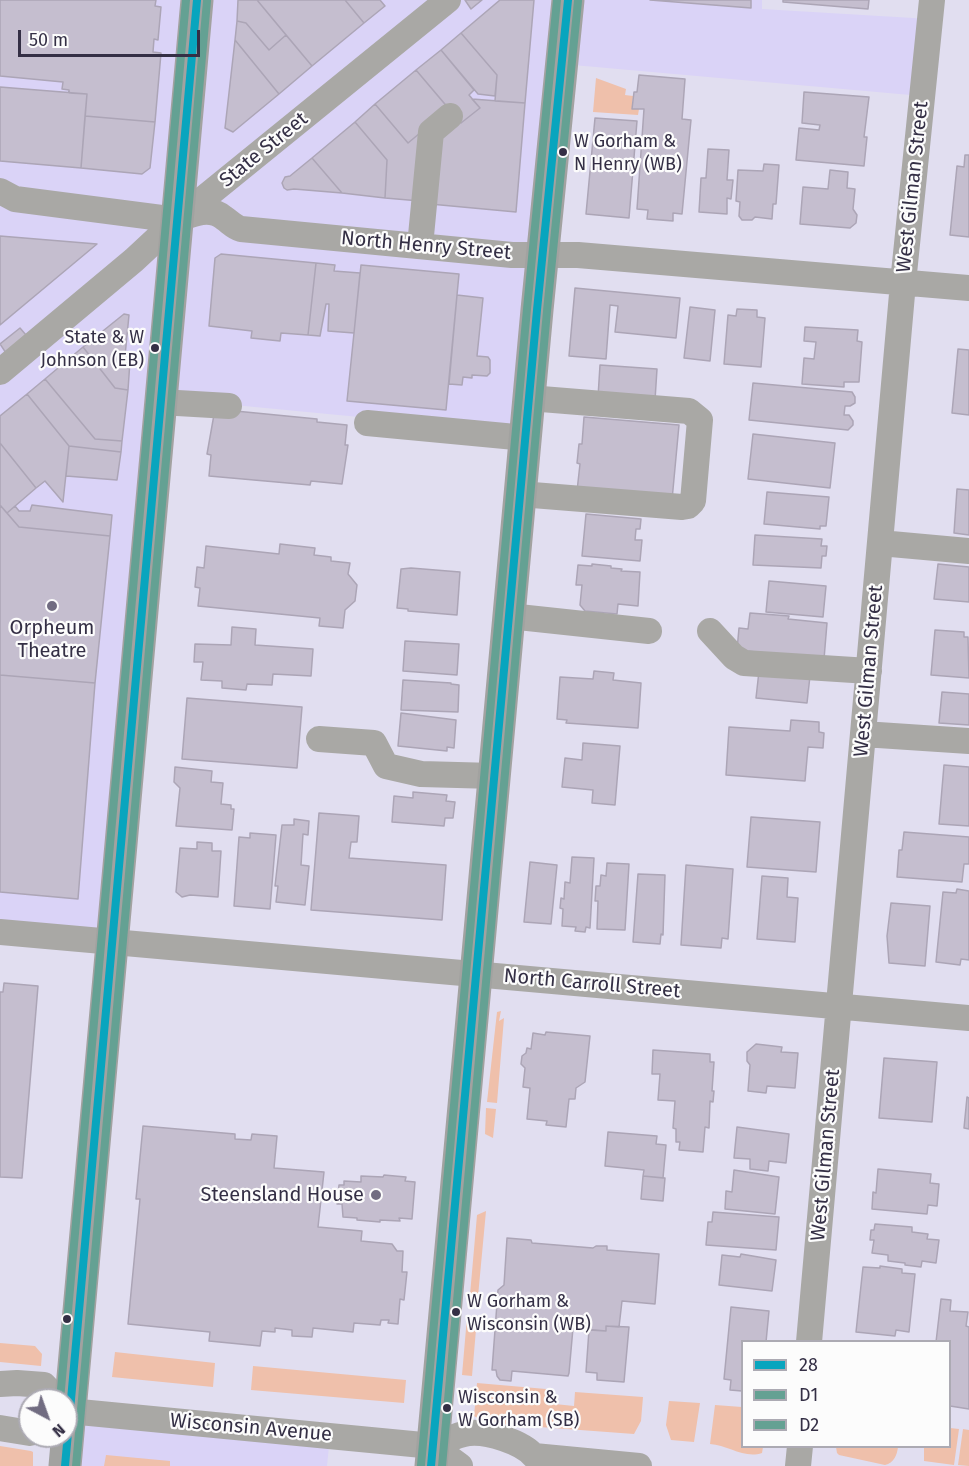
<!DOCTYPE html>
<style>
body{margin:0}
#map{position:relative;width:969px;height:1466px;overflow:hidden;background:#e1def0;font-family:"Fira Sans",sans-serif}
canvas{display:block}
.legend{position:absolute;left:741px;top:1340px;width:210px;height:108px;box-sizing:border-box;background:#fcfcfc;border:2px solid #acaab3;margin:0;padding:8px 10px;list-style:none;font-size:18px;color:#342f45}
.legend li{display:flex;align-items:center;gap:12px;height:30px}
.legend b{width:30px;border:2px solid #acaab3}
.north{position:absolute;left:18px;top:1388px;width:60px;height:60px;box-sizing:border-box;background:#fcfcfc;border:2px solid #acaab3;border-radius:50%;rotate:139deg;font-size:16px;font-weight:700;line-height:24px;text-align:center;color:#342f45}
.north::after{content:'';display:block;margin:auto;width:21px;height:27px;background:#716c81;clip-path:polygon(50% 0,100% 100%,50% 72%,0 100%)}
.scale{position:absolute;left:18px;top:30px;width:182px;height:27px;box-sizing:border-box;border:3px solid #342f45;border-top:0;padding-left:8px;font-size:18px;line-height:21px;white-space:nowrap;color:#342f45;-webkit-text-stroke:4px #fcfcfc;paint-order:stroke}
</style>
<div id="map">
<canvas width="969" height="1466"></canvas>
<ul class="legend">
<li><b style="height:8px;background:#08a5be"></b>28</li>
<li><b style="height:8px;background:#64a193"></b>D1</li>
<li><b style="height:8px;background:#64a193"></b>D2</li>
</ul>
<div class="north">N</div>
<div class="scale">50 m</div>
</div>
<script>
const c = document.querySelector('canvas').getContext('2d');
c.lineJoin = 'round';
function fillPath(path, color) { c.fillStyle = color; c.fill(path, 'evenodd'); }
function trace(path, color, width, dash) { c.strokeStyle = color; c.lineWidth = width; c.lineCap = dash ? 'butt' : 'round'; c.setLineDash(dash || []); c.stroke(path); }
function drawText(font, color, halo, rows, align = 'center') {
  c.font = font + ' "Fira Sans",sans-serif'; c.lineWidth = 4.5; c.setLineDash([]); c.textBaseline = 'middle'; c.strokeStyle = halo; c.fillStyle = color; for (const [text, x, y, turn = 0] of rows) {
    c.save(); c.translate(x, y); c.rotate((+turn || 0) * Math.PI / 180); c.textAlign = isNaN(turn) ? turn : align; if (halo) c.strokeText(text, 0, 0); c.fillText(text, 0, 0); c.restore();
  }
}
fillPath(new Path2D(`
 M0,0H762V9L930,19L922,96L562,64L526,433L161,398L112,942L0,932Z
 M69,1411L330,1436L327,1466H65Z`), '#dad3f7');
fillPath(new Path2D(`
 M596,78L626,89L625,95L633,96L632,109H639L638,115L593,112Z
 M501,1011L499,1021L504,1018L497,1103L487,1102L497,1012Z
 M486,1108L496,1109L493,1138L485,1134Z
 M486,1211L477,1307L469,1306L477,1215Z
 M467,1317L477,1318L472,1376L462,1375Z
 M0,1343L35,1346L42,1354L41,1366L0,1362Z
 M115,1352L215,1363L213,1387L112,1377Z
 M253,1366L406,1380L404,1403L251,1390Z
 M477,1383L546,1389L545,1403L574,1406L575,1392L643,1397L641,1421L634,1434L486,1423L474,1416Z
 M669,1401L700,1403L694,1442L671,1440L666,1425Z
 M715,1405L742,1407V1446L763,1447L762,1453C744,1459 728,1445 710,1444Z
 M950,1428L959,1429L954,1465L924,1461V1447L950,1446Z
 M963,1429L969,1430V1466L958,1465Z
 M0,1446L31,1451L33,1452V1466H0Z
 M836,1447V1446L898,1447C897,1455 894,1463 885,1465L839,1455L837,1453Z
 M106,1455L170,1461V1466H104Z`), '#efc0ab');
const building = new Path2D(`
 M0,0H156L155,6L161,7L158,40L154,39L153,52L161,53L155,122L85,116L87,94L69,93V90L62,89L63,82L0,76Z
 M238,0H257L286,35L269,50L246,23L237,21Z
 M257,0H345L364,23L312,66Z
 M345,0H380L385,6L364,23Z
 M465,0H482L471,9Z
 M500,0H534L525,103L495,101L497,75L461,33Z
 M650,0H751V8Z
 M783,0H869L868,9L783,2Z
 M237,21L246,23L269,50L286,35L312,66L279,94L235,40Z
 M461,33L497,75L495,96L478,94L441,50Z
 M235,40L279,94L233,132L225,128Z
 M441,50L474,90L469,95L480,108L461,123L416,70Z
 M416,70L449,109L408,143L375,104Z
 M639,75L685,79L682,119L691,120L690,130L682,214L673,213V221L647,219L648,210L637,209L644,109H632L634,92H637Z
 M0,87L87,94L81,168L0,161Z
 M804,92L869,97L864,137H867L864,166L796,160L799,128L819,130L820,125L802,123Z
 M472,99L525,103L516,212L430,204L436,139L458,120L461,123L480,108Z
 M375,104L408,143L426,128L420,201L385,198L387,160L355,122Z
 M85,116L155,122L150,168L142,174L81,168Z
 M595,118L637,121L629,218L586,214Z
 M355,122L387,160L385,198L342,193L312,158Z
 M708,149L729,150L727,180H733L731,199L727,198V214L699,212L701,178H706Z
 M965,155H969V237L950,235L957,166L964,167Z
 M312,158L342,193L294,189L287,190L284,188L282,183L285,177L290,176Z
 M764,164L779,165L776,204H773L772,219L755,217L752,220H742L739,216L740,202L736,201L738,170L763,171Z
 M830,170L848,172L847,188L855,189L853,209L857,215L856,223L850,228L800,224L803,187L828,189Z
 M0,236L97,244L0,325Z
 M221,254L316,263L308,335L281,333L280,341L251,338L252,331L209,326L215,258Z
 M316,263L335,265L334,271L360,273L354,333L328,331L329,304H326L320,336L308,335Z
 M361,265L459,274L446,410L347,401Z
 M575,288L680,298L676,338L615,332L618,306L610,305L606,359L569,356Z
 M457,295L483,298L477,356L488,357L490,360V373L487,376L472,375V378L463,377L462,385L449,384Z
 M690,307L715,310L710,361L684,358Z
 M737,309L757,310V317L765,318L761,367L724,364L728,315L736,316Z
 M124,314L129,315L125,356L130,361L128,390L115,388L83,347Z
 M805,327L858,330L857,341L862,342L859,382H844V387L802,384L804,358L814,359L816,342L804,341Z
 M20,328L26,335L6,353L0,344Z
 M83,347L115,388L128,390L122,441L95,439L45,379Z
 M958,349L969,350V415L952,413Z
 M600,365L657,369L655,400L598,397Z
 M45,379L95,439L122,441L121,452L69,446L27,394Z
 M753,383L852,392L855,397V403L850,406H845L844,415H849L853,421V425L848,430L749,420Z
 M27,394L69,446L63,502L45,481L36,488L0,443V416Z
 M215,409L317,419V422L347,425L345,445H348L342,484L311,481L310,485L209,476L211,455L207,454Z
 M584,417L679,425L672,500L577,491L580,464L577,463L579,444H582Z
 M753,434L835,443L830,488L748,479Z
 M0,443L36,488L7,513L0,505Z
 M69,446L121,452L117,480L66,476Z
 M957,489L969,490V535L954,533Z
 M767,492L829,497L826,526H820V529L764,524Z
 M0,505L19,527L110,536L95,683L0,675Z
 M32,505L112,515L110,536L19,527L7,513L15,506L19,511H30Z
 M586,514L641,519L640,529H636L635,540H642L640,561L582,556Z
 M755,535L822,539L821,546H827L826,556H822L821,568L753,565Z
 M280,544L315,548L314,555L331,557V561L350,563L348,574L357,585L355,601L345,610L343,628L319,626L320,618L198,606L200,588L195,587L197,567L204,568L206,546L279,554Z
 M592,564L611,566V568L622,569L621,571L640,572L638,606L618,604L617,614L585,611L580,605L582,585H576L578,565L592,566Z
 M938,564L969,567V602L934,599Z
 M411,568L460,572L457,615L408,611V609L397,608L401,569Z
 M769,581L826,586L823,617L766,612Z
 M750,613L789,616L788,619L827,623L824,659L737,650L739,628L748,629Z
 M232,627L256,629L255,645L313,649L311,676L273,674L272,685L247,684L246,690L222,688V681L201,680L203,662H194L195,644L231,645Z
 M935,630L964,632V637H968L969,678L931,675Z
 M405,641L459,644L457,675L403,671Z
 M594,671L614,673L613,680L641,683L638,728L566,723L567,720L557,719L560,677L593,679Z
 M759,671L810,676L807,703L756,698Z
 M0,675L95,683L78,899L0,892Z
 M403,680L451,683V684L459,685L458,712L401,710Z
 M942,692L969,694V725L939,723Z
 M187,698L302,707L297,768L182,759Z
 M401,713L456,720L454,748L447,747V751L398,746Z
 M791,720L819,722V732L824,733L823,748L808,747L805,781L726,775L729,727L790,731Z
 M583,743L620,746L615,805L592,803L593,790L562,787L565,758L582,760Z
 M944,765L969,767V826L939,824Z
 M175,767L212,771L211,782L223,783L221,804L231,805V809H234L232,830L176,826L180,788L174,782Z
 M413,792L447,795L446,801L455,802L453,818H445L444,826L392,822L394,796L413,798Z
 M319,813L359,816L357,842H351L349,858L446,865L442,920L311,910Z
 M751,817L820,822L816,872L747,867Z
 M294,819L309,821L308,835L303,834L301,865L309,866L305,905L276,902L278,886H275L282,825H294Z
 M904,832L969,837V864H964L962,882L897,877L899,850H902Z
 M250,833L276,835L270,909L234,906L239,837L250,838Z
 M197,842L212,843V851H221L218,897L190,895L182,897L176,892L180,848L197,849Z
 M572,857L594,858L590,928L586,927L585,932L575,931L576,927L562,926L563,909L560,908L561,898L564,899L565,882L570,883Z
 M530,862L557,865L551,924L524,922Z
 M607,863L629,864L625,930L597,929L598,901H595L596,886H600L601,875L606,876Z
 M686,865L733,869L728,939L722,938L721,948L681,945Z
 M638,874L665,875L663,935L661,934L660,944L633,942Z
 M762,876L788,878L787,897L798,898L795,942L757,939Z
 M957,889L969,891V960L961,959L960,965L936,962L943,892L956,893Z
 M891,903L930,906L925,966L889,963L887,936Z
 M4,983L38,986L22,1178L0,1177V992H3Z
 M546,1032L590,1036L585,1082L576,1088L575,1099H569L566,1127L546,1125L547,1121L527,1119L530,1088L523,1087L525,1068L521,1064L522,1056L526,1053L527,1048L531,1049L533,1033L545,1035Z
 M756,1044L782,1047L781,1052L798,1053L795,1088L767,1086L766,1093L748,1091L750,1065L747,1061V1052Z
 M653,1050L710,1054V1062H714L712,1091H714L713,1102L710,1101L709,1128L705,1127L703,1152L679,1150L680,1142H676V1129L673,1128L675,1101L658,1100L660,1074H652Z
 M884,1058L937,1062L932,1122L879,1118Z
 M967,1097L969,1098V1129L964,1128Z
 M143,1126L235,1134V1139L251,1140L252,1134L277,1136L274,1168L324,1172L318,1227L362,1231L361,1241L392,1244L397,1251H403L402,1272H407L404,1300L400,1299L398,1324L388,1323L389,1320H381L380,1325L354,1323L353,1332L313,1328L312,1337L292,1336V1330L275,1328V1332L262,1331L260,1346L209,1341L210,1332L128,1324L140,1199H136Z
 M737,1127L789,1134L786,1163L769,1161L768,1171L750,1169V1159L734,1158Z
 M608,1132L657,1136L656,1144L666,1145L663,1178L643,1176L644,1170L605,1166Z
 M878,1169L931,1174L930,1183L939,1184L937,1206L928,1205L927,1214L872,1209L873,1192L876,1193Z
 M734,1170L779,1177L775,1214L725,1209L726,1191L732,1192Z
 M384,1175L406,1177L405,1181L415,1182L412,1219L399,1218L400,1221L380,1220V1222L357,1220V1218L343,1217L342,1204H337L339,1185H344V1181L361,1182V1176L383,1177Z
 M643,1176L665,1178L663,1201L641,1199Z
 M713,1212L779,1217L776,1250L706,1245L708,1222H712Z
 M875,1224L912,1227V1232L928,1234L927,1239L939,1240L936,1263L922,1261L921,1267L905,1265V1263L888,1261V1255L872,1253L874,1240H870L871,1230H874Z
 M507,1238L531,1240L532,1243L593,1248L596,1246H607V1250L659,1254L655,1304L622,1301L619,1327L606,1326V1331L573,1328L569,1373L568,1376L512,1371L511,1381L500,1380L497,1376L496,1370H492L498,1290L504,1285Z
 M741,1254L776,1260L772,1291L719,1285L722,1255L740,1257Z
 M880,1266L902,1269V1273L915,1274L909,1332L896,1330L895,1336L856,1332L863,1267L880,1268Z
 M941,1299L951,1300L950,1311L968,1312L966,1326L969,1327V1409L950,1406V1342H936Z
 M731,1307L769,1311L766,1342H742V1391L730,1390L731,1380L724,1379Z
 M606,1326L629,1327L624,1382L597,1380V1373L586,1372L589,1330L606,1331Z`);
fillPath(building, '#c5becf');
trace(building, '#aca5b6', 1.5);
trace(new Path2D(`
 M0,191L15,199L177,220C192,214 210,206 224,218C230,222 234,227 241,229L512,255H578L969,288
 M420,246L431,132L450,116
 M0,372L134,260L177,220L448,0
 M160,402L229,406
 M367,423L526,438
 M520,494L682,507L688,506L693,501L700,420L689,411L529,398
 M880,543L969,551
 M509,616L649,631
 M710,631L734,657L744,663L869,671
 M863,734L969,741
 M319,739L374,743L386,766L421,774L494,776
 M0,932L969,1018
 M809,1342L903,283L932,0
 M0,1384L17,1383L44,1385L58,1400
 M66,1408L69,1411L433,1446C444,1442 457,1434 469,1433C487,1431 522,1442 534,1456L639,1466
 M0,1428L30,1433
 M433,1446L460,1466
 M798,1466L800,1446`), '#a9a8a5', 26);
trace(new Path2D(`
 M65,1466L197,0
 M431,1466L537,310L568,0`), '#a2a2a0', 33);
trace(new Path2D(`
 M65,1466L197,0
 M431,1466L537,310L568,0`), '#08a5be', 8);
trace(new Path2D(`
 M76,1466L207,1
 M442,1466L547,311L578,1`), '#64a193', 8);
trace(new Path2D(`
 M60,1400L186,0
 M421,1465L527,309L557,0`), '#64a193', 8);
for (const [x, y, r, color] of [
 [563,152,5,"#342f45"],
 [155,348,5,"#342f45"],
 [52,606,6,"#716c81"],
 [376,1195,6,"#716c81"],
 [456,1312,5,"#342f45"],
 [67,1319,5,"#342f45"],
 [447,1408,5,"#342f45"]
]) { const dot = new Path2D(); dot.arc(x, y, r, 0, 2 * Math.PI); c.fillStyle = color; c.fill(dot); trace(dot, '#fcfcfc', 2); }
drawText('18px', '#342f45', '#fcfcfc', [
 ["W Gorham &",574,142],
 ["N Henry (WB)",574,165],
 ["State & W",144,338,"right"],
 ["Johnson (EB)",144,361,"right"],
 ["W Gorham &",467,1302],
 ["Wisconsin (WB)",467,1325],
 ["Wisconsin &",458,1398],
 ["W Gorham (SB)",458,1421]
], 'left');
drawText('20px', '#342f45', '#fcfcfc', [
 ["State Street",264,150,-39],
 ["West Gilman Street",913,187,-84],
 ["North Henry Street",426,246,5],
 ["West Gilman Street",869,671,-85],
 ["North Carroll Street",592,984,5],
 ["West Gilman Street",826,1155,-85],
 ["Wisconsin Avenue",251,1428,5]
]);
drawText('20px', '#342f45', '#fcfcfc', [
 ["Orpheum",52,628],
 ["Theatre",52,651],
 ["Steensland House",364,1195,"right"]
]);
</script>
